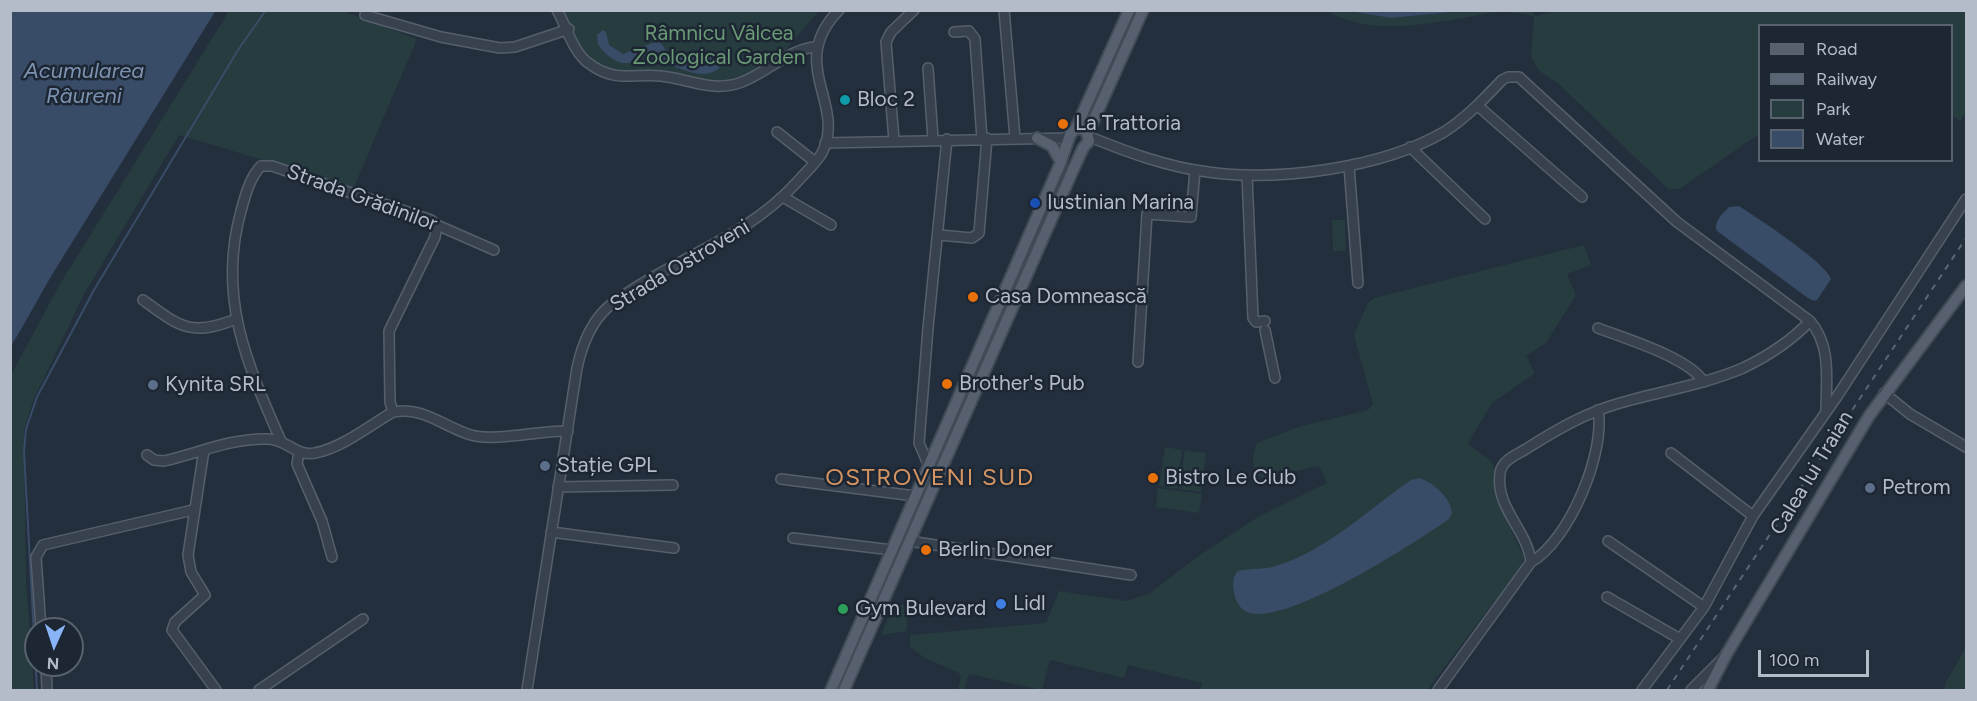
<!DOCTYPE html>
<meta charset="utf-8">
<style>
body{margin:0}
#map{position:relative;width:1977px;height:701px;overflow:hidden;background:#242f3e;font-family:Figtree,sans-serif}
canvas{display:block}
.frame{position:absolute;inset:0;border:12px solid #b4bcc9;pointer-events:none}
.legend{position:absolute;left:1758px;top:24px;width:195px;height:138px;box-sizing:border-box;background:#1d2633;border:2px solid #59626f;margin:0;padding:8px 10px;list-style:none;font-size:18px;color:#b4bcc9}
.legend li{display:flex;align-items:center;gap:12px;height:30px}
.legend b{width:30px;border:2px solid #59626f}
.north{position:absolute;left:24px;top:617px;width:60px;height:60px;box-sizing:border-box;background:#1d2633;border:2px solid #59626f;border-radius:50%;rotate:183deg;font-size:16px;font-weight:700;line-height:24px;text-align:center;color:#b4bcc9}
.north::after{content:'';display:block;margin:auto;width:21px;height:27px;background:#8ab4f8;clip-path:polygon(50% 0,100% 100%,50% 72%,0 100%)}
.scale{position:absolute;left:1758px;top:650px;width:111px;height:27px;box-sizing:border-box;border:3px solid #b4bcc9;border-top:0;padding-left:8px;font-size:18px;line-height:21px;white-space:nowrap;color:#b4bcc9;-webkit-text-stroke:4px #1d2633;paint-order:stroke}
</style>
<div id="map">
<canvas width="1977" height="701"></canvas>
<div class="frame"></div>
<ul class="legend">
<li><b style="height:8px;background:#56606e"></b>Road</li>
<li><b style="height:8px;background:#5a6575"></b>Railway</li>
<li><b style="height:16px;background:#263c3f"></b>Park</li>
<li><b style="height:16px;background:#394c67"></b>Water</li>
</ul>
<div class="north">N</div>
<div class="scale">100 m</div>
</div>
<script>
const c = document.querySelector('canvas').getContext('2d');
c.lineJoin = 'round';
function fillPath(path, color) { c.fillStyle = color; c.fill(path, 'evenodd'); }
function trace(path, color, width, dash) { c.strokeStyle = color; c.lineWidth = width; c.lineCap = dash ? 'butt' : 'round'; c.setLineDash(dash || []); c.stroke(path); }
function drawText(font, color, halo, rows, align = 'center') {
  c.font = font + ' Figtree,sans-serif'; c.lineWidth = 5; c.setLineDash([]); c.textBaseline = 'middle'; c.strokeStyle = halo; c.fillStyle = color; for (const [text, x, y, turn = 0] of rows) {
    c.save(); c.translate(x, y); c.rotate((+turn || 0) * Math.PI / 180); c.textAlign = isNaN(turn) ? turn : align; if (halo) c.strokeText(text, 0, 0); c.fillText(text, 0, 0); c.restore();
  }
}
fillPath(new Path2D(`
 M1562,10L1966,11V111L1960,121L1952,116V26H1760L1759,134L1681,188L1669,190L1559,84L1538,70L1531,57L1534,16L1503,11H1533L1535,16Z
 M229,11H343L417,39L354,187L179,135L83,296L33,401L24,429L26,580L34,690H11V375L60,284Z
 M561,11H819C799,33 779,64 750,76C716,91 622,81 590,61C581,56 567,22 561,11Z
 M1327,11H1349L1391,18L1462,11H1503C1448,19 1377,41 1327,11Z
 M1332,220H1345L1346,251H1333Z
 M1584,245L1591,265L1567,274L1576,295L1546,343L1526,356L1535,373L1492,403L1468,444L1491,461L1494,467L1497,500L1524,557L1520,568L1427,690H1200L1202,683L1128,665L1124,678L1050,660L1042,690L969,674L964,690H958L961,676L959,673L925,658L910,647V635L1046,623L1059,591L1127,601L1150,593L1200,555L1258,517L1327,483L1319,466L1263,478C1249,470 1252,456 1257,443L1298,427L1368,410L1373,404L1354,335L1368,303L1374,298Z
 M1165,447L1182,450L1177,489L1159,486Z
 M1185,450L1206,453L1201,492L1179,489Z
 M1158,488L1202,494L1199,513L1156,507Z
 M894,604L908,605L907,631L881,635Z
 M1966,647V690H1944L1945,684Z`), '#263c3f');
fillPath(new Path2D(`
 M11,11H216L11,346Z
 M1349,11V10L1462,11L1391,18Z
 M603,30L606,32L609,45L623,54L655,42L661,43L671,58L675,59L692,52L704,56H723L726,60C707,92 669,59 645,56C638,55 635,62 628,63C617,65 603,53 598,44L597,35Z
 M1739,206C1756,217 1828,264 1831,279L1817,300L1814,301L1808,298L1717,231C1713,222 1723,213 1729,207Z
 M1419,478C1433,482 1451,498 1452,513L1449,519C1415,543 1289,624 1250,613C1241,611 1236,602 1234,593C1233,584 1232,577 1238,571C1251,568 1266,570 1279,565C1328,549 1369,509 1411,480Z`), '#394c67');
fillPath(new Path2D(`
 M216,10L218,12L10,349L50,278Z`), '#242f3e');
trace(new Path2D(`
 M37,690L24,452L26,429L37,397L94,290L238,50L266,10`), '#394c67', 2);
const minor = new Path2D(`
 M557,10C566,26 573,51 587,62C615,84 632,73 661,76C690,79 713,93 742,82C766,73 791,48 816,47
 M1004,10L1015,138
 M365,15L441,37L500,48L515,47L569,29
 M954,32L969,31L975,39L982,139
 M928,68L933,139
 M1478,106L1582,197
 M777,132L815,162
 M1090,137C1127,152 1167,167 1208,172C1278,182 1382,168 1444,132C1466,118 1484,99 1502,80L1508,77H1519L1677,222L1810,321C1832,346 1826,381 1826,412
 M894,140L886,42L891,32L914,10
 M825,143L1069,138
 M1410,147L1485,219
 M1349,166L1358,283
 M1247,175L1253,318L1256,322L1265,321
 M783,197L831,225
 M939,235L972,238L979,233L987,138
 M143,300C180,327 191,337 236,319
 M1598,328C1626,339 1688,357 1704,382
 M1265,330L1275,378
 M1138,362L1147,214L1191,217L1195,170
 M1884,393L1910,414L1966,447
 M393,412L390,402L389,331L435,237L437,225
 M281,441C247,364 217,297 241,211C245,196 250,177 261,166H272L431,220L437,225L494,250
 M204,450L188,555L191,572L205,595L175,622L172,630L216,690
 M299,452L297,464L322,521L332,557
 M1671,453L1753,516
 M147,455L154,460L164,461C199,453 231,438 268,439C286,439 297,457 315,453C342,448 370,425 393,412C423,406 444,427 471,435C494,442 541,430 568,431
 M928,464L919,443L928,328L947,139
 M781,479L915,496
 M558,487L673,485
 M551,532L674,548
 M793,538L892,550
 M909,541L1131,575
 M1608,541L1704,607
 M1531,562C1569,541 1606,452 1598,410
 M1607,597L1680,639
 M41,629L36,557L43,545L193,510
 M46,665L47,690
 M259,690L363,619
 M527,690L577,368C582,345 590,323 608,307C670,258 742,243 798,181C806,172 816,163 822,153C847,104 786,64 839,10
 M1438,690L1531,562C1527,529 1495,508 1500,473C1502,460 1516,455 1526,449C1556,430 1585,413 1620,403C1661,391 1703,385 1743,368C1768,356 1791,341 1810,321
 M1642,690L1704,607L1753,516L1836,398L1966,199
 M1691,690L1725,656`);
const major = new Path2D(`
 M1088,133L1143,10
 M1037,138L1052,146L1061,162
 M831,690L1060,164L1070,135L1076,128L1129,10
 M844,690L1073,170L1083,148L1089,141L1086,130L1076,128
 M1708,690L1726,655L1869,416L1966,286`);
trace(minor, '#565f6c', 12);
trace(major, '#414a57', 14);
trace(minor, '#38414e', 9);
trace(major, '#56606e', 10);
trace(new Path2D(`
 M1667,690L1966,238`), '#5a6575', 2, [6, 6]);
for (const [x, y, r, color] of [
 [845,100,6,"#0f9aa8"],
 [1063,124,6,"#e8710a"],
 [1035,203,6,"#1a4fb4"],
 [973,297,6,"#e8710a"],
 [947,384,6,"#e8710a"],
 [153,385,6,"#5c6f8a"],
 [545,466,6,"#5c6f8a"],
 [1153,478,6,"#e8710a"],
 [1870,488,6,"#5c6f8a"],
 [926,550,6,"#e8710a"],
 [1001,604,6,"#3f7fe0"],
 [843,609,6,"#2e9e5b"]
]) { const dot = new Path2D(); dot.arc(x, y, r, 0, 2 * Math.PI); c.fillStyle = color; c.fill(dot); trace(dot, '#1d2633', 2); }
drawText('21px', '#6b9a76', '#1d2633', [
 ["Râmnicu Vâlcea",719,34],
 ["Zoological Garden",719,58]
]);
drawText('21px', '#b4bcc9', '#1d2633', [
 ["Bloc 2",857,100],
 ["La Trattoria",1075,124],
 ["Iustinian Marina",1047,203],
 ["Casa Domnească",985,297],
 ["Brother's Pub",959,384],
 ["Kynita SRL",165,385],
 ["Stație GPL",557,466],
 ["Bistro Le Club",1165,478],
 ["Petrom",1882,488],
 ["Berlin Doner",938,550],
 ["Lidl",1013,604],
 ["Gym Bulevard",855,609]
], 'left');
drawText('21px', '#b4bcc9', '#1d2633', [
 ["Strada Grădinilor",362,198,20],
 ["Strada Ostroveni",680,266,-31],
 ["Calea lui Traian",1812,473,-59]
]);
drawText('italic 22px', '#7c92b1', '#1d2633', [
 ["Acumularea",84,72],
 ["Râureni",84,97]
]);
c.letterSpacing = '1.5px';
drawText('24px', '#d59563', '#1d2633', [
 ["OSTROVENI SUD",930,478]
]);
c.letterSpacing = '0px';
</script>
